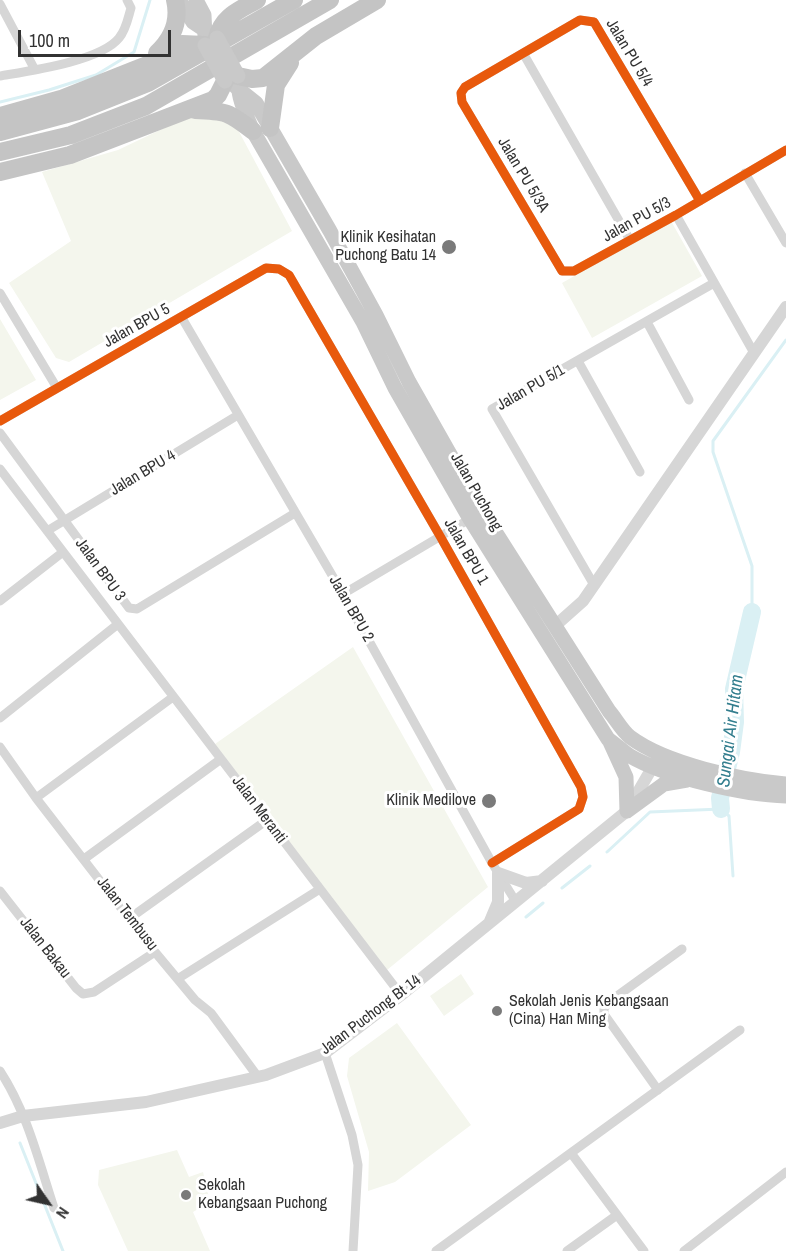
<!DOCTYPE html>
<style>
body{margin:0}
#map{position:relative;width:786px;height:1251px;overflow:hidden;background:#fff;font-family:"Archivo Narrow",sans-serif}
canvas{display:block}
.north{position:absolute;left:18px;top:1173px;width:60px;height:60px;-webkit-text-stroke:4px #fff;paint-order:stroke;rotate:124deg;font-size:16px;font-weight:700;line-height:24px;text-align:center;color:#323232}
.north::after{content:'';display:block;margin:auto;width:21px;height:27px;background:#323232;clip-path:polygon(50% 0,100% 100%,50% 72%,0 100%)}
.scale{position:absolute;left:18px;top:30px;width:153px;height:27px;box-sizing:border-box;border:3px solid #323232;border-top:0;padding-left:8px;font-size:18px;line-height:21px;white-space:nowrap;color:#323232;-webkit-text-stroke:4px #fff;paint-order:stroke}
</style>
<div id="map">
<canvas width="786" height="1251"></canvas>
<div class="north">N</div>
<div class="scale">100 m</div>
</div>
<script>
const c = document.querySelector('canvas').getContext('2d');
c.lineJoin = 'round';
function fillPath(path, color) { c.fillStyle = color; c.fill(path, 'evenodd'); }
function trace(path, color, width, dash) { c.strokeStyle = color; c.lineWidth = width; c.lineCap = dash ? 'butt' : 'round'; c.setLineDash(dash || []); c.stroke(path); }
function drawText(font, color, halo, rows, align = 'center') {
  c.font = font + ' "Archivo Narrow",sans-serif'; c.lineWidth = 6; c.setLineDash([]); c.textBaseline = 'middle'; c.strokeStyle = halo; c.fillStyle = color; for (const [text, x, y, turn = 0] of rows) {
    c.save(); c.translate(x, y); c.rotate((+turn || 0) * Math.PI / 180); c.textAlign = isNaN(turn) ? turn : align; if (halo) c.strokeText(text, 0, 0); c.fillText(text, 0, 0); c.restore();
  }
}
fillPath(new Path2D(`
 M206,115L236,126L292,231L69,362L56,358L9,283L71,241L42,172L118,150L183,119Z
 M671,221L702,276L592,338L562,283Z
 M0,319L36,380L0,400Z
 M353,647L488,887L387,970L215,744Z
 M461,974L474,994L444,1016L430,996Z
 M397,1023L471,1125L395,1182L368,1191L369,1152L347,1076L349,1058Z
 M177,1150L189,1177L203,1172L210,1202L193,1212L210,1251H128L98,1185L99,1170Z`), '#f4f6ed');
trace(new Path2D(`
 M0,102L49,90L96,75L134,52L150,0
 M752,612V566L713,452V441L786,340
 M607,852L650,812L721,809L729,816L733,876
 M562,888L590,866
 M526,917L543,903
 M20,1143L63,1251`), '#daf0f4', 3);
trace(new Path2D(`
 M721,809L720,798L731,752L735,722L734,689L752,612`), '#daf0f4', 18);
trace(new Path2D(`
 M0,4L35,70
 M523,53L630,240
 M0,76C29,71 101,61 119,38C126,30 128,18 131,8L127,0
 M745,173L786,243
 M700,201L594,22L580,20L465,87L461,93L462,102L562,271H574L676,215L786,150
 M676,215L754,353
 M0,293L57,388
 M182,318L343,594L492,863L516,902
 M647,322L689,400
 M578,361L640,472
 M0,421L266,268L279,269L289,275L440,536L581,787L583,797L579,809L492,863
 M0,433L129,608L137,609L295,513
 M0,469L401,995
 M47,531L238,415
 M594,585L492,409L714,283
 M343,594L473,517
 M0,601L63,552
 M0,718L118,624
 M0,747L36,798L155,952L195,1000L211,1013L258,1077
 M36,798L173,697
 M84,859L221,759
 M0,891L76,988L83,994L94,992L155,952
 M130,918L267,820
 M179,978L320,889
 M325,1053L352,1135L358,1165L353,1251
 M0,1071C27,1112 39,1162 54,1208
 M658,1090L604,1014V1008L613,999L682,949
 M571,1153L644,1251
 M436,1251L740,1030
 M567,1251L617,1215
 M684,1251L786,1172`), '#d6d6d6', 9);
trace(new Path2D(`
 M556,625L583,601L786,307
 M490,921L498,902V873L526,883L542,881
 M0,1123L23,1116L146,1102L266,1075L325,1053L401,995L627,811L656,761`), '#d6d6d6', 12);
trace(new Path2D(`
 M179,0L193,22L217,38
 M196,0L204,15L205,37
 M238,76C237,96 245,113 253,131L363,322L395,388L470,519L608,739C615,744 623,751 630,756C666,777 744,795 786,796
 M236,87L256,103L330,231L376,315L409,382L482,511L609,711C616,719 622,731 630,737C666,764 741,780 786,784
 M610,742L626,777L627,811
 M627,811L664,784L687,780`), '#c9c9c9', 15);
trace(new Path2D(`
 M217,38C222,16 240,10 257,0
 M157,53C172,39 180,21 175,0
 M238,76L252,79L263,78L316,36L377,0
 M195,110C226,111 229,112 253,131
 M0,116L61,99L134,70L155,62L182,44L205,45
 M270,128L276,85L290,63
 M0,132L78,111L148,83L294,0
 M0,152L71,135L146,106L330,0
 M0,172L70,155L213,100L218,95L225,81`), '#c4c4c4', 18);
trace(new Path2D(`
 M217,38L238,76
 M205,45L225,81`), '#c9c9c9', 15);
trace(new Path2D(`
 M700,201L594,22L580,20L465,87L461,93L462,102L562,271H574L676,215L786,150
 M0,421L266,268L279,269L289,275L440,536L581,787L583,797L579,809L492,863`), '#e8590c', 9);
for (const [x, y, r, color] of [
 [449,247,8,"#7a7a7a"],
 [489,801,8,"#7a7a7a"],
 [497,1011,6,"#7a7a7a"],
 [186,1195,6,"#7a7a7a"]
]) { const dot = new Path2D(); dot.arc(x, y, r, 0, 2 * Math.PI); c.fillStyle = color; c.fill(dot); trace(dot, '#fff', 2); }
drawText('16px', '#323232', '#fff', [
 ["Jalan PU 5/4",629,53,59],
 ["Jalan PU 5/3A",523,175,59],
 ["Jalan PU 5/3",637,220,-29],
 ["Jalan BPU 5",137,326,-29],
 ["Jalan PU 5/1",531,388,-30],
 ["Jalan BPU 4",143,473,-31],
 ["Jalan Puchong",476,492,60],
 ["Jalan BPU 1",466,552,60],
 ["Jalan BPU 3",100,570,54],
 ["Jalan BPU 2",351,609,60],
 ["Jalan Meranti",259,810,53],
 ["Jalan Tembusu",127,914,52],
 ["Jalan Bakau",45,948,52],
 ["Jalan Puchong Bt 14",371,1015,-37]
]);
drawText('16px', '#323232', '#fff', [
 ["Klinik Kesihatan",436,238],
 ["Puchong Batu 14",436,256],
 ["Klinik Medilove",476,801],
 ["Sekolah Jenis Kebangsaan",509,1002,"left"],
 ["(Cina) Han Ming",509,1020,"left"],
 ["Sekolah",198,1186,"left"],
 ["Kebangsaan Puchong",198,1204,"left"]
], 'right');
drawText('italic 18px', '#337e8e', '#fff', [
 ["Sungai Air Hitam",731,731,-83]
]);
</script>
